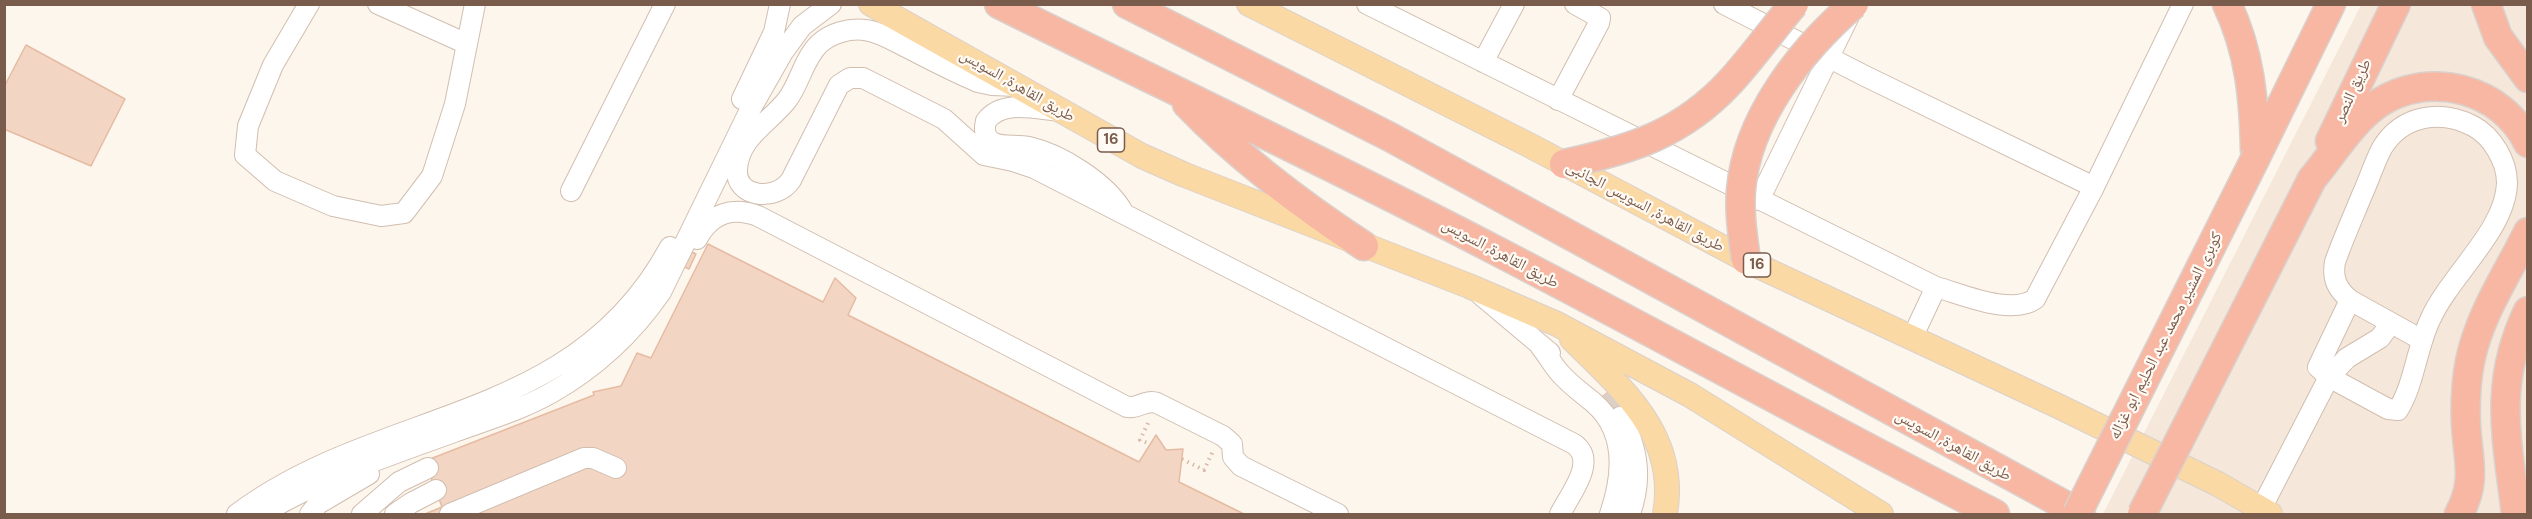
<!DOCTYPE html>
<meta charset="utf-8">
<style>
body{margin:0}
#map{position:relative;width:2532px;height:519px;overflow:hidden;background:#fdf6ec;font-family:"DM Sans",sans-serif}
canvas{display:block}
.frame{position:absolute;inset:0;border:6px solid #7a5c4d;pointer-events:none}
</style>
<div id="map">
<canvas width="2532" height="519"></canvas>
<div class="frame"></div>
</div>
<script>
const c = document.querySelector('canvas').getContext('2d');
c.lineJoin = 'round';
function fillPath(path, color) { c.fillStyle = color; c.fill(path, 'evenodd'); }
function trace(path, color, width, dash) { c.strokeStyle = color; c.lineWidth = width; c.lineCap = dash ? 'butt' : 'round'; c.setLineDash(dash || []); c.stroke(path); }
function drawText(font, color, halo, rows, align = 'center') {
  c.font = font + ' "DM Sans","Noto Naskh Arabic",sans-serif'; c.lineWidth = 4.5; c.setLineDash([]); c.textBaseline = 'middle'; c.strokeStyle = halo; c.fillStyle = color; for (const [text, x, y, turn = 0] of rows) {
    c.save(); c.translate(x, y); c.rotate((+turn || 0) * Math.PI / 180); c.textAlign = isNaN(turn) ? turn : align; if (halo) c.strokeText(text, 0, 0); c.fillText(text, 0, 0); c.restore();
  }
}
fillPath(new Path2D(`
 M2361,5H2527V514H2103Z`), '#f5e8da');
const building = new Path2D(`
 M26,45L125,99L91,166L4,129V87Z
 M708,244L823,302L835,278L856,298L848,315L1139,462L1156,435L1166,450L1183,449L1179,482L1244,514H425L442,507L425,461L594,395L593,392L621,386L637,353L651,358Z
 M688,250L696,254L689,269L680,265Z
 M1608,392L1624,414L1613,422L1597,401Z`);
fillPath(building, '#f3d5c3');
trace(building, '#e6bba3', 1.5);
trace(new Path2D(`
 M1603,396L1620,417`), '#dcd0c4', 20, [20, 10]);
const minor = new Path2D(`
 M309,4L273,65L248,126L245,155L275,181L333,206L381,216L404,213L432,176L455,104L475,4
 M378,4L467,44
 M1367,4L1936,287C1962,294 2011,316 2035,299L2094,187L2183,4
 M1724,4L1867,77L2094,187
 M1483,62L1514,4
 M1017,86L992,85L978,82C954,72 931,60 908,48C894,41 880,32 865,30C849,28 831,33 819,44C803,60 800,83 787,100C769,123 739,137 737,169C735,198 776,202 791,180L839,85L850,78H863L944,119L984,155L1013,161L1034,168L1574,444C1598,461 1570,494 1560,514
 M742,99L774,32L780,4
 M1558,100L1599,23L1600,18L1575,4
 M1060,111C1036,109 1002,99 986,121C984,129 984,137 992,142C1001,148 1017,144 1029,147C1060,154 1107,183 1123,212
 M571,191L665,4
 M1759,200L1849,16
 M697,239C710,214 732,206 758,216L1127,407C1139,409 1145,399 1157,403L1223,436L1232,444L1233,457L1241,466L1338,514
 M1481,295L1550,353
 M2350,300L2318,367L2329,377L2388,409L2398,410C2414,385 2417,347 2430,320C2450,275 2506,230 2507,183C2507,161 2492,136 2473,126C2441,109 2402,115 2382,148C2374,163 2369,180 2362,195C2353,217 2343,239 2335,262C2332,279 2337,289 2350,300L2422,340
 M1912,338L1936,287
 M1540,346C1547,354 1552,364 1559,372C1569,384 1582,393 1594,403C1627,432 1623,476 1610,514
 M1620,417C1639,448 1642,480 1630,514
 M2261,509L2329,377L2347,358L2380,338L2391,323
 M237,514C381,406 574,426 670,247
 M262,514C321,478 388,456 454,432C487,420 521,410 551,393C595,368 632,334 661,292L750,110L783,52L802,26L831,4
 M310,514L318,504L369,474
 M362,514L399,482L428,468
 M395,514L411,503L436,490
 M450,514L584,458H593L616,468`);
const major = new Path2D(`
 M871,4L1142,156L1185,175L1469,286L1557,324L1690,395L1881,514
 M1249,4L1529,145L1756,265L2058,406L2218,484L2270,514
 M1572,339C1622,389 1679,435 1665,514`);
const highway = new Path2D(`
 M999,4C1164,86 1330,164 1493,249C1661,336 1826,428 1995,514
 M1127,4L1390,137L2081,514
 M2227,4C2250,52 2254,100 2255,151
 M2486,4L2498,37L2528,78
 M1187,104C1240,159 1300,204 1364,246
 M2330,141L2396,4
 M2256,157L2331,4
 M2312,179C2333,154 2352,121 2379,103C2429,70 2502,88 2528,143
 M2459,514C2477,481 2468,461 2466,425C2465,404 2466,382 2470,361C2480,313 2507,275 2528,232
 M2516,514C2507,438 2493,384 2528,311`);
trace(minor, '#d1beb0', 22);
trace(major, '#dad1cd', 26);
trace(highway, '#dad1cd', 31);
trace(new Path2D(`
 M1148,423L1140,440L1150,444
 M1182,459L1204,470L1213,451`), '#d9b8a5', 4, [1.5, 4.5]);
trace(minor, '#fff', 20);
trace(major, '#fbd9a5', 24);
trace(highway, '#f7b7a3', 28);
const highwayBridge = new Path2D(`
 M1564,164C1630,150 1682,134 1730,82C1752,58 1772,30 1794,4
 M1746,260C1743,237 1739,214 1741,190C1747,118 1801,50 1854,4
 M2077,514L2256,157
 M2142,514L2312,179`);
trace(highwayBridge, '#dad1cd', 31, []);
trace(highwayBridge, '#f7b7a3', 28);
for (const [x, y, w] of [
 [1111,140,27],
 [1757,265,27]
]) { const box = new Path2D(); box.roundRect(x - w / 2, y - 12, w, 24, 4.5); c.fillStyle = '#fffaf3'; c.fill(box); trace(box, '#7a5c4d', 1.5); }
drawText('bold 15px', '#7a5c4d', null, [
 ["16",1111,140],
 ["16",1757,265]
]);
drawText('16px', '#7a5c4d', '#fffaf3', [
 ["طريق القاهرة, السويس",1017,86,30],
 ["طريق النصر",2353,91,-65],
 ["طريق القاهرة, السويس الجانبى",1645,207,28],
 ["طريق القاهرة, السويس",1500,254,28],
 ["كوبرى المشير محمد عبد الحليم ابو غزاله",2166,336,-63],
 ["طريق القاهرة, السويس",1953,446,29]
]);
</script>
